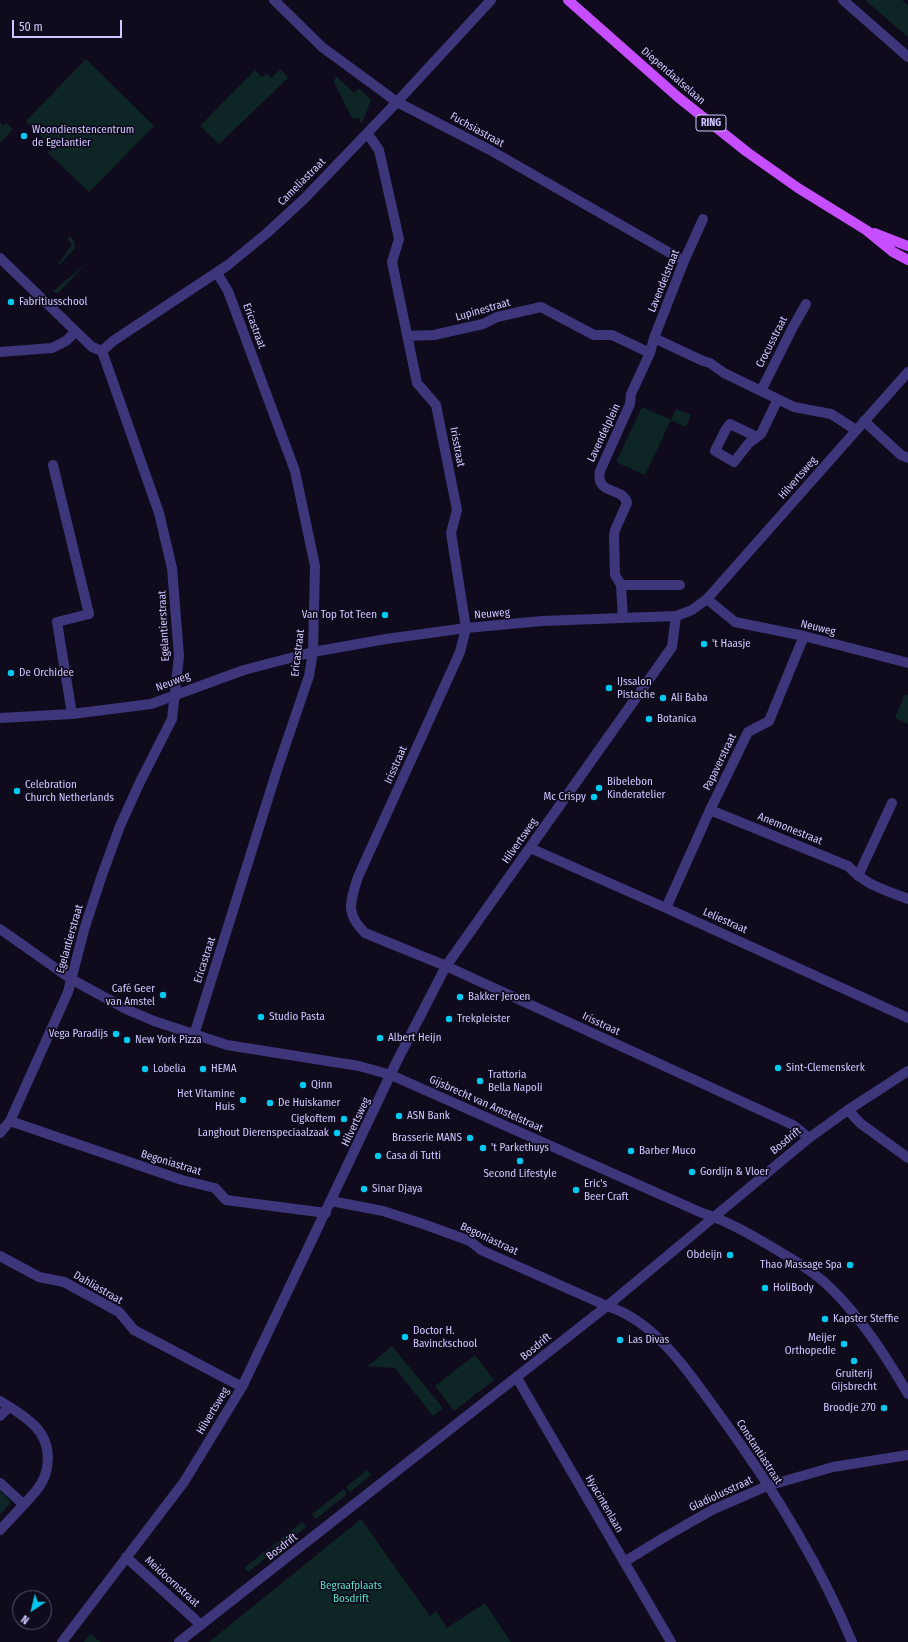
<!DOCTYPE html>
<meta charset="utf-8">
<style>
body{margin:0}
#map{position:relative;width:908px;height:1642px;overflow:hidden;background:#0f0b1c;font-family:"Fira Sans Condensed",sans-serif}
canvas{display:block}
.north{position:absolute;left:12px;top:1590px;width:40px;height:40px;box-sizing:border-box;background:#0f0b1c;border:1px solid #5c5677;border-radius:50%;rotate:215deg;font-size:11px;font-weight:700;line-height:16px;text-align:center;color:#d0c6ff}
.north::after{content:'';display:block;margin:auto;width:14px;height:18px;background:#02c9ef;clip-path:polygon(50% 0,100% 100%,50% 72%,0 100%)}
.scale{position:absolute;left:12px;top:20px;width:110px;height:18px;box-sizing:border-box;border:2px solid #d0c6ff;border-top:0;padding-left:5px;font-size:12px;line-height:14px;white-space:nowrap;color:#d0c6ff;-webkit-text-stroke:3px #0f0b1c;paint-order:stroke}
</style>
<div id="map">
<canvas width="908" height="1642"></canvas>
<div class="north">N</div>
<div class="scale">50 m</div>
</div>
<script>
const c = document.querySelector('canvas').getContext('2d');
c.lineJoin = 'round';
function fillPath(path, color) { c.fillStyle = color; c.fill(path, 'evenodd'); }
function trace(path, color, width, dash) { c.strokeStyle = color; c.lineWidth = width; c.lineCap = dash ? 'butt' : 'round'; c.setLineDash(dash || []); c.stroke(path); }
function drawText(font, color, halo, rows, align = 'center') {
  c.font = font + ' "Fira Sans Condensed",sans-serif'; c.lineWidth = 3.5; c.setLineDash([]); c.textBaseline = 'middle'; c.strokeStyle = halo; c.fillStyle = color; for (const [text, x, y, turn = 0] of rows) {
    c.save(); c.translate(x, y); c.rotate((+turn || 0) * Math.PI / 180); c.textAlign = isNaN(turn) ? turn : align; if (halo) c.strokeText(text, 0, 0); c.fillText(text, 0, 0); c.restore();
  }
}
fillPath(new Path2D(`
 M865,0H902L908,5V37Z
 M86,59L154,126L89,192L48,153L53,148L26,121Z
 M281,69L288,78L219,144L200,126L255,70L262,77L267,73L271,78Z
 M336,76L354,93L359,88L371,100L362,123L360,122V119L352,118L334,82Z
 M0,123L3,126L6,123L13,129L0,143Z
 M70,236L74,241L75,248L59,265L58,264L71,246L70,242L67,240Z
 M86,264L59,292L55,293L53,291Z
 M642,407L671,420L676,409L691,415L686,427L671,420L645,475L616,462Z
 M905,694L908,695V724L895,718Z
 M392,1346L443,1408L433,1416L395,1368L365,1366L372,1363Z
 M475,1355L494,1380L454,1411L435,1386Z
 M367,1470L371,1475L350,1492L346,1487Z
 M344,1489L347,1494L316,1519L312,1514Z
 M0,1491L11,1502L0,1515Z
 M361,1519L430,1616L436,1611L447,1628L485,1603L511,1642H209Z
 M302,1522L306,1527L275,1551L271,1547Z
 M269,1548L272,1553L248,1572L244,1568Z
 M90,1634L101,1642H84Z`), '#0e2526');
trace(new Path2D(`
 M274,0L322,47L397,102L490,150L684,261
 M843,0L908,57
 M367,133L379,150L399,239L392,262L417,383L436,405L457,510L451,533L466,628L460,652L358,877C350,903 345,913 365,933L446,966L793,1125L809,1138
 M0,258L92,347L102,351
 M407,336L434,335L483,324L497,317L541,307L594,335H612L650,353
 M654,338L703,361L710,363L724,373L794,407L831,414L856,430
 M102,351L113,341L228,265L267,233L304,199L397,102L491,0
 M0,352L52,348L66,341L75,332
 M761,391L793,327L806,304
 M864,421L901,455L908,458
 M757,437L730,424L726,429L715,451L734,462L749,443L761,434L778,399
 M53,465L89,614L57,622L72,714
 M621,585H680
 M707,599L735,622L804,636L908,663
 M623,618L621,585L615,575L614,536L615,530L627,503C623,486 595,496 600,471L630,404L631,394L650,353L654,338L684,261L703,219
 M710,810L848,866C867,886 883,889 908,899
 M530,848L666,908L908,1018
 M858,876L892,803
 M666,908L710,810L748,732L769,721L804,636
 M194,1035L277,770L309,676L313,652L315,566L295,471L228,291L217,273
 M848,1110L860,1123L908,1158
 M10,1121L182,1180L215,1188L226,1200L326,1213
 M0,1133L10,1121L68,992L84,930L102,875L120,826L140,782L172,719L179,656L172,568L159,513L102,351
 M331,1201L383,1211L426,1225L470,1241L481,1250L607,1306C629,1313 649,1328 665,1345C685,1365 702,1391 719,1414C770,1484 819,1562 852,1642
 M0,1256L39,1277L64,1282L119,1312L134,1330L242,1387
 M517,1378L671,1642
 M0,1401C12,1408 26,1417 35,1426C53,1445 51,1473 36,1491C24,1505 12,1517 0,1530
 M0,1416L9,1407
 M0,1483L23,1504
 M126,1557L201,1625
 M624,1562L663,1538L712,1510L767,1486L833,1467L908,1455
 M62,1642L184,1482L242,1387L396,1063L446,966L672,647L676,616`), '#3d367b', 10);
trace(new Path2D(`
 M0,718L72,714L151,704L244,670L313,652L386,639L466,628L542,621L676,616L692,610L707,599L908,372
 M0,929L71,979L128,1010L154,1021L227,1045L359,1066L391,1075L702,1213C725,1220 744,1231 765,1243C785,1255 806,1266 824,1282C857,1311 886,1356 908,1394
 M179,1642L607,1306L809,1138L848,1110L908,1071`), '#3d367b', 10);
trace(new Path2D(`
 M568,0L679,98L747,152L798,188L866,230L893,252L908,260
 M874,233L908,246`), '#c74efe', 10);
for (const [x, y, r, color] of [
 [24,136,4,"#02c9ef"],
 [11,302,4,"#02c9ef"],
 [385,615,4,"#02c9ef"],
 [704,644,4,"#02c9ef"],
 [11,673,4,"#02c9ef"],
 [609,688,4,"#02c9ef"],
 [663,698,4,"#02c9ef"],
 [649,719,4,"#02c9ef"],
 [599,788,4,"#02c9ef"],
 [17,791,4,"#02c9ef"],
 [594,797,4,"#02c9ef"],
 [163,995,4,"#02c9ef"],
 [460,997,4,"#02c9ef"],
 [261,1017,4,"#02c9ef"],
 [449,1019,4,"#02c9ef"],
 [116,1034,4,"#02c9ef"],
 [380,1038,4,"#02c9ef"],
 [127,1040,4,"#02c9ef"],
 [778,1068,4,"#02c9ef"],
 [145,1069,4,"#02c9ef"],
 [203,1069,4,"#02c9ef"],
 [480,1081,4,"#02c9ef"],
 [303,1085,4,"#02c9ef"],
 [243,1100,4,"#02c9ef"],
 [270,1103,4,"#02c9ef"],
 [399,1116,4,"#02c9ef"],
 [344,1119,4,"#02c9ef"],
 [337,1133,4,"#02c9ef"],
 [470,1138,4,"#02c9ef"],
 [483,1148,4,"#02c9ef"],
 [631,1151,4,"#02c9ef"],
 [378,1156,4,"#02c9ef"],
 [520,1161,4,"#02c9ef"],
 [692,1172,4,"#02c9ef"],
 [364,1189,4,"#02c9ef"],
 [576,1190,4,"#02c9ef"],
 [730,1255,4,"#02c9ef"],
 [850,1265,4,"#02c9ef"],
 [765,1288,4,"#02c9ef"],
 [825,1319,4,"#02c9ef"],
 [405,1337,4,"#02c9ef"],
 [620,1340,4,"#02c9ef"],
 [844,1344,4,"#02c9ef"],
 [854,1361,4,"#02c9ef"],
 [884,1408,4,"#02c9ef"]
]) { const dot = new Path2D(); dot.arc(x, y, r, 0, 2 * Math.PI); c.fillStyle = color; c.fill(dot); trace(dot, '#0f0b1c', 1.5); }
for (const [x, y, w] of [
 [711,123,30]
]) { const box = new Path2D(); box.roundRect(x - w / 2, y - 8, w, 16, 3); c.fillStyle = '#0f0b1c'; c.fill(box); trace(box, '#d0c6ff', 1); }
drawText('bold 10px', '#d0c6ff', null, [
 ["RING",711,123]
]);
drawText('11px', '#d0c6ff', '#0f0b1c', [
 ["Diependaalselaan",673,76,41],
 ["Fuchsiastraat",477,130,29],
 ["Cameliastraat",302,182,-45],
 ["Lavendelstraat",664,281,-68],
 ["Lupinestraat",483,310,-16],
 ["Ericastraat",254,326,70],
 ["Crocusstraat",772,342,-63],
 ["Lavendelplein",604,433,-65],
 ["Irisstraat",457,447,79],
 ["Hilvertsweg",798,478,-49],
 ["Neuweg",492,614,-5],
 ["Egelantierstraat",164,626,-93],
 ["Neuweg",818,628,14],
 ["Ericastraat",298,653,-83],
 ["Neuweg",173,682,-21],
 ["Papaverstraat",720,762,-64],
 ["Irisstraat",396,765,-66],
 ["Anemonestraat",790,829,22],
 ["Hilvertsweg",520,841,-55],
 ["Leliestraat",725,921,24],
 ["Egelantierstraat",70,939,-74],
 ["Ericastraat",205,960,-72],
 ["Irisstraat",601,1024,25],
 ["Gijsbrecht van Amstelstraat",486,1104,24],
 ["Hilvertsweg",356,1122,-65],
 ["Bosdrift",786,1141,-39],
 ["Begoniastraat",171,1163,17],
 ["Begoniastraat",489,1239,25],
 ["Dahliastraat",98,1288,30],
 ["Bosdrift",536,1347,-39],
 ["Hilvertsweg",213,1411,-59],
 ["Constantiastraat",759,1452,57],
 ["Gladiolusstraat",721,1494,-25],
 ["Hyacintenlaan",604,1504,60],
 ["Bosdrift",282,1547,-38],
 ["Meidoornstraat",172,1582,42]
]);
drawText('11px', '#d0c6ff', '#0f0b1c', [
 ["Woondienstencentrum",32,130],
 ["de Egelantier",32,143],
 ["Fabritiusschool",19,302],
 ["Van Top Tot Teen",377,615,"right"],
 ["'t Haasje",712,644],
 ["De Orchidee",19,673],
 ["IJssalon",617,682],
 ["Pistache",617,695],
 ["Ali Baba",671,698],
 ["Botanica",657,719],
 ["Bibelebon",607,782],
 ["Kinderatelier",607,795],
 ["Celebration",25,785],
 ["Church Netherlands",25,798],
 ["Mc Crispy",586,797,"right"],
 ["Café Geer",155,989,"right"],
 ["van Amstel",155,1002,"right"],
 ["Bakker Jeroen",468,997],
 ["Studio Pasta",269,1017],
 ["Trekpleister",457,1019],
 ["Vega Paradijs",108,1034,"right"],
 ["Albert Heijn",388,1038],
 ["New York Pizza",135,1040],
 ["Sint-Clemenskerk",786,1068],
 ["Lobelia",153,1069],
 ["HEMA",211,1069],
 ["Trattoria",488,1075],
 ["Bella Napoli",488,1088],
 ["Qinn",311,1085],
 ["Het Vitamine",235,1094,"right"],
 ["Huis",235,1107,"right"],
 ["De Huiskamer",278,1103],
 ["ASN Bank",407,1116],
 ["Cigkoftem",336,1119,"right"],
 ["Langhout Dierenspeciaalzaak",329,1133,"right"],
 ["Brasserie MANS",462,1138,"right"],
 ["'t Parkethuys",491,1148],
 ["Barber Muco",639,1151],
 ["Casa di Tutti",386,1156],
 ["Gordijn & Vloer",700,1172],
 ["Second Lifestyle",520,1174,"center"],
 ["Eric's",584,1184],
 ["Beer Craft",584,1197],
 ["Sinar Djaya",372,1189],
 ["Obdeijn",722,1255,"right"],
 ["Thao Massage Spa",842,1265,"right"],
 ["HoliBody",773,1288],
 ["Kapster Steffie",833,1319],
 ["Doctor H.",413,1331],
 ["Bavinckschool",413,1344],
 ["Meijer",836,1338,"right"],
 ["Orthopedie",836,1351,"right"],
 ["Las Divas",628,1340],
 ["Gruiterij",854,1374,"center"],
 ["Gijsbrecht",854,1387,"center"],
 ["Broodje 270",876,1408,"right"]
], 'left');
drawText('11px', '#54ddc3', '#0f0b1c', [
 ["Begraafplaats",351,1586],
 ["Bosdrift",351,1599]
]);
</script>
